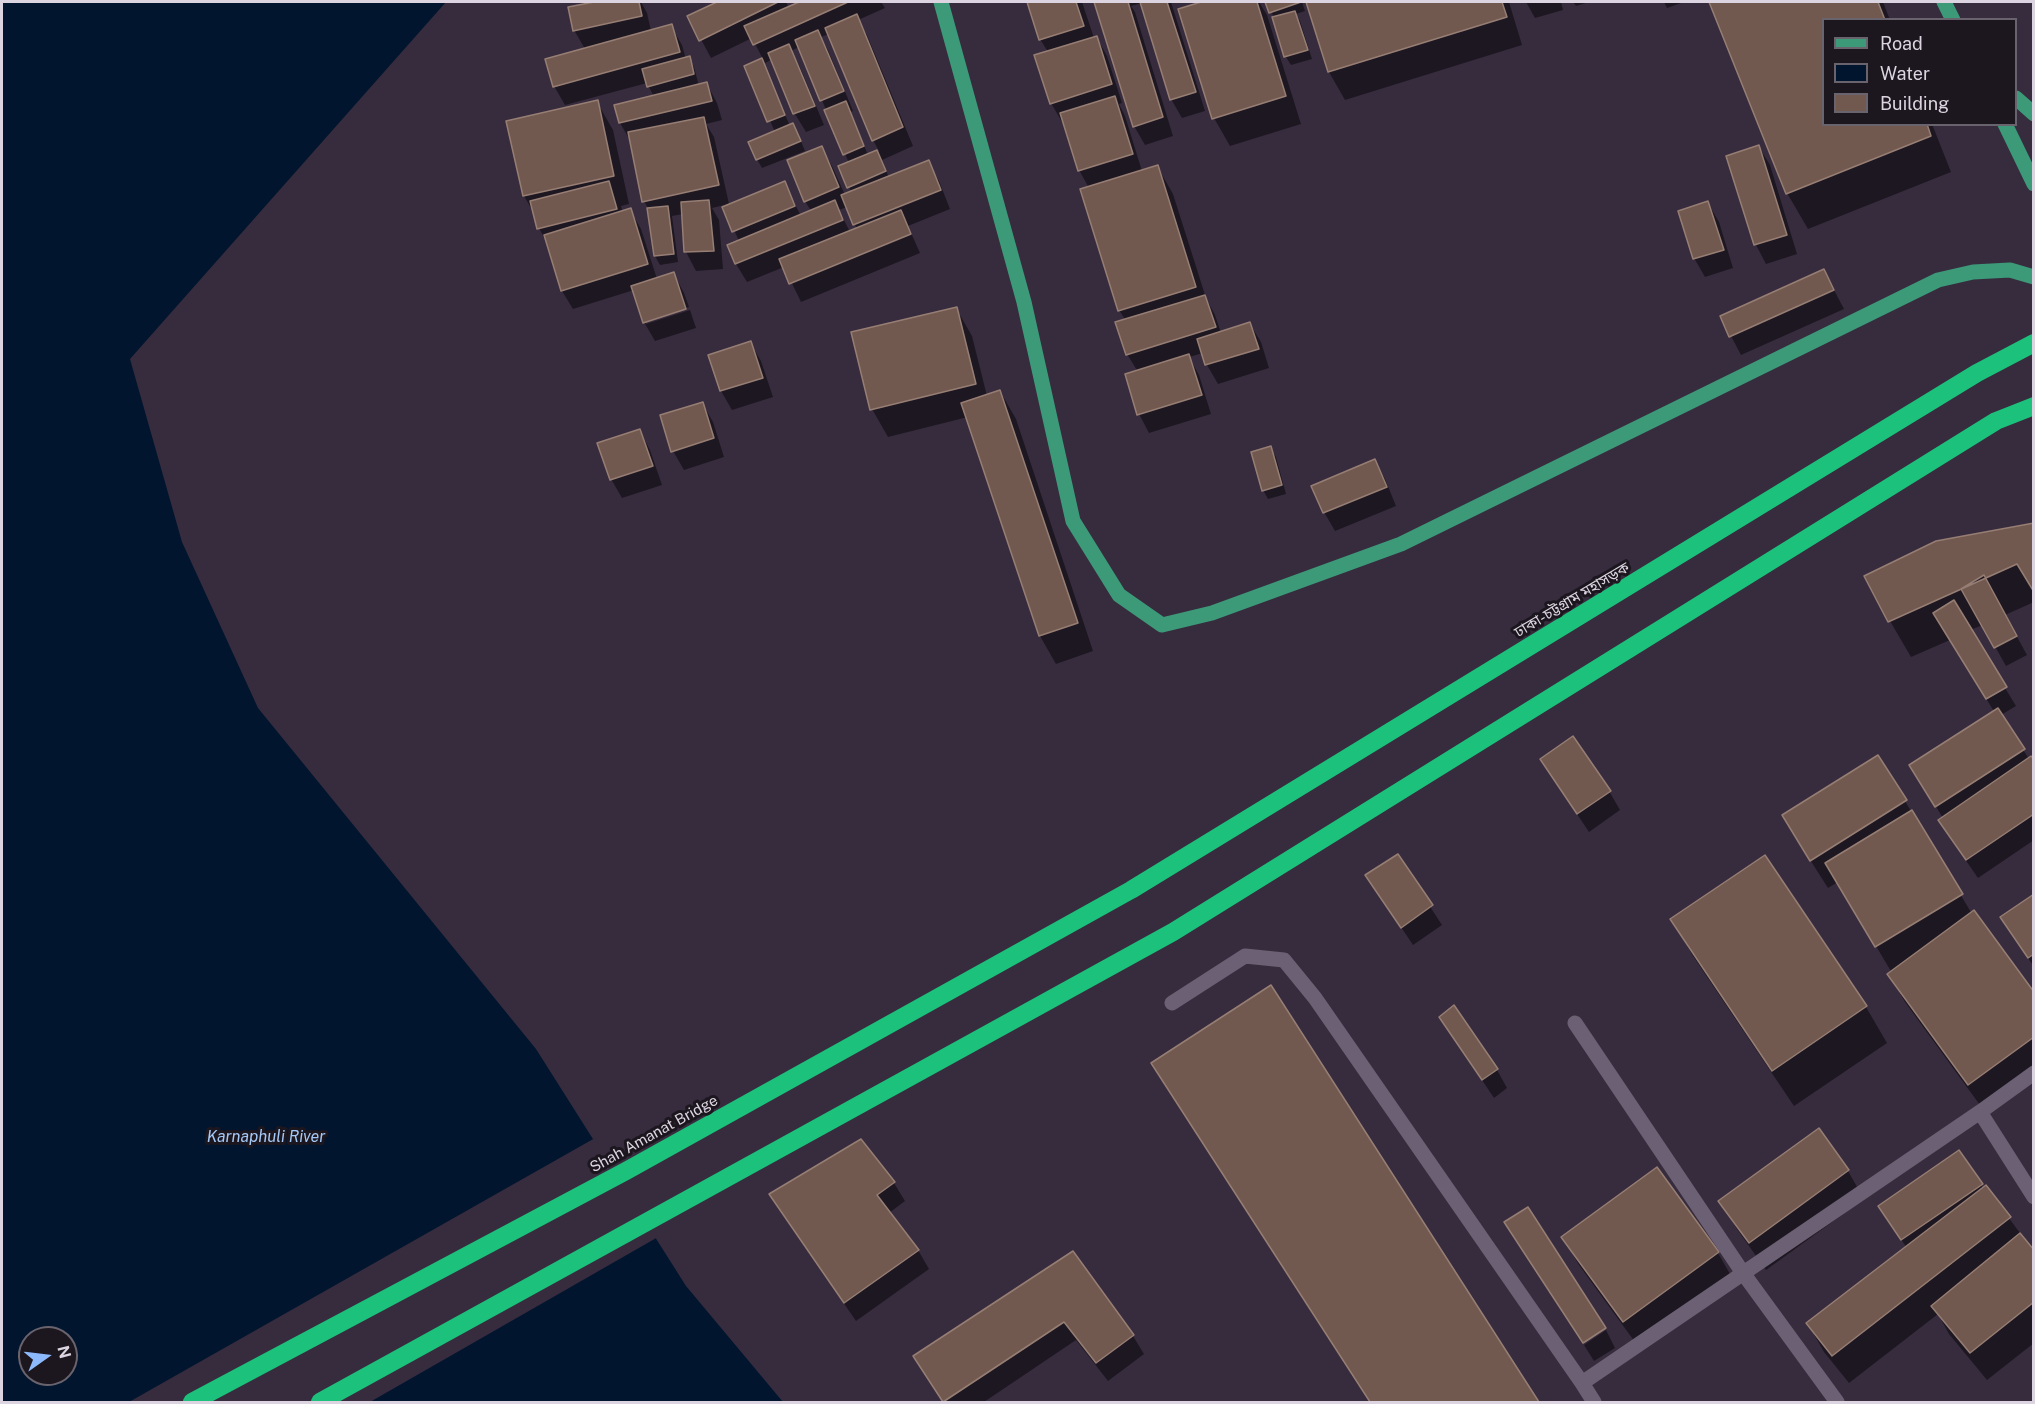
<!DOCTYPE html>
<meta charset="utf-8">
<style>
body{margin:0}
#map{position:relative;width:2035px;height:1404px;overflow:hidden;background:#372c3e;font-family:"Public Sans",sans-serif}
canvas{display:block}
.frame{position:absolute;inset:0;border:3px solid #dcd5e1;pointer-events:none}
.legend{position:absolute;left:1822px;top:18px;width:195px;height:108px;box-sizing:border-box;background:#1c171f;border:2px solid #69636d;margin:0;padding:8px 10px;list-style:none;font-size:18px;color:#dcd5e1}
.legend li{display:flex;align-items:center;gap:12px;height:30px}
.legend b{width:30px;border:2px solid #69636d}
.north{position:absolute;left:18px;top:1326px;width:60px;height:60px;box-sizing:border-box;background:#1c171f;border:2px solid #69636d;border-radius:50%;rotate:76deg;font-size:16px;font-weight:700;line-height:24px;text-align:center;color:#dcd5e1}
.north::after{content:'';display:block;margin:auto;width:21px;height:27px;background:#8cb9fc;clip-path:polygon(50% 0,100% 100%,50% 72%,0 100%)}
</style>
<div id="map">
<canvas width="2035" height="1404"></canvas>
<div class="frame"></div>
<ul class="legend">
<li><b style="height:8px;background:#3c9a79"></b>Road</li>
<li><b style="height:16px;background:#02152f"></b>Water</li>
<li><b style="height:16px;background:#715950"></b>Building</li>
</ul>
<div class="north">N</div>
</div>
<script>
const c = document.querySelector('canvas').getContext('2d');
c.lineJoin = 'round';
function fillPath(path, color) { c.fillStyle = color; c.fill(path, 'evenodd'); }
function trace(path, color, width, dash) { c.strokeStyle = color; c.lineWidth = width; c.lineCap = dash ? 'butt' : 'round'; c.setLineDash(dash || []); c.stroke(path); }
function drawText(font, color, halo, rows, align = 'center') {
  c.font = font + ' "Public Sans","Noto Sans Bengali",sans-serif'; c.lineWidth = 6; c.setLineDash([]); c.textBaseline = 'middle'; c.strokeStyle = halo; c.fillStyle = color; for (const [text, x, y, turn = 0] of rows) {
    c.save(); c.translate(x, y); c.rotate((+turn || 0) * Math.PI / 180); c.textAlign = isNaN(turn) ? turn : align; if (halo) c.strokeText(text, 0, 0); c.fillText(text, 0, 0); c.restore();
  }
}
fillPath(new Path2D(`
 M2,2H446L130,359L182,542L258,708L536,1049L686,1286L783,1402H2ZM30,1338H66V1374H30Z`), '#02152f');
fillPath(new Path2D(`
 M595,1138L658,1237L370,1402H129Z`), '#372c3e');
fillPath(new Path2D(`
 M601,2H641L647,13L651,31L671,26L682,45L686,59L689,58L694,67L699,86L707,84L717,103L722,120L706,124L714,137L729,204L712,208L719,220L723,269L696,271L686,252L683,214L672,216L678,262L660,265L655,256L649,210L644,201L631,142L620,123L616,106L654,97L647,83L565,105L554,86L585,49L574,30L570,8Z
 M720,2H786L789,8L802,2H881L885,8L858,20L867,35L913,146L882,160L889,178L928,162L939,181L950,209L908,226L920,253L801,302L784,267L747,282L736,264L729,245L739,241L724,208L784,183L801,216L811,211L805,201L822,148L832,166L845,195L852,193L849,187V163L799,47L791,51L799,65L824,125L806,132L795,114L773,59L763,64L790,126L798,134L805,151L762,168L757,159L775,132L746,67L763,59L752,38L711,58L689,17ZM829,34L873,140L879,151L868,155L850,112L853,111L828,50L821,37ZM847,207L857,229L850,232L839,210Z
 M1029,2H1082L1094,38H1097L1107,56L1122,103L1119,104L1125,116L1142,171L1157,166L1173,194L1206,298L1215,315L1221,333L1250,324L1261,342L1269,368L1218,384L1207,365L1203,353L1189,357L1199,375L1211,414L1149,433L1139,414L1138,372L1127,354L1126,321L1119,310L1089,188L1079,170L1064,122H1062L1051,103L1048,52L1040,39Z
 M1095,2H1171L1205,111L1182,118L1171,99L1142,3L1131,6L1135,12L1173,136L1145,145L1134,126Z
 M1206,2H1259L1267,15L1301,124L1230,146L1214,118L1180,10Z
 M1267,2H1302L1305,11L1296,14L1300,21L1312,59L1291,65L1286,57L1275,20Z
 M1307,2H1509L1522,45L1345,100L1329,72Z
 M1526,2H1561L1563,10L1535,18Z
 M1573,2H1589L1576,6Z
 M1664,2H1684L1667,8Z
 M1710,2H1883L1890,20H1824V124H1932L1951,172L1808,229L1787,193Z
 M597,102L613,130L629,204L621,206L623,213L630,210L641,229L657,279L674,274L684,293L689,307L646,321V324L690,310L696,328L655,341L644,322L634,290L573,309L562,291L548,245L539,228L535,215L524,196Z
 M1759,147L1770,165L1797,254L1766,264L1756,245L1728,157Z
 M1708,203L1719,222L1733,268L1705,277L1694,258Z
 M1824,271L1844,309L1741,355L1731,336Z
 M956,308L972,336L987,396L1000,391L1016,419L1093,651L1056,664L1040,636L968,417L888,437L872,409Z
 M750,342L761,361L773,397L732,410L721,391L710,356Z
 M702,403L713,422L724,457L684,470L673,451Z
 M640,431L650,450L662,485L622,498L611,479Z
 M1271,448L1276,457L1286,494L1268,499L1263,490Z
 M1374,461L1385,479L1396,506L1335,531L1324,512Z
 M2034,524V602L2005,615L2027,655L2006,666L1983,625L1970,630L2016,706L2001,715L2029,759L2034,761V840L1978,878L1951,839L1940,820L1943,818L1922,784L1995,713L1950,640L1911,657L1890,621Z
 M1553,778L1609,791L1620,810L1589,832Z
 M1905,801L1972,914L2034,995V1077L1985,1112L1905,1002L1889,975L1892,973L1838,882L1828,888L1800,844Z
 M1397,856L1442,925L1413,945L1367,876Z
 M1765,857L1866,1007L1887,1043L1794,1106L1693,956L1672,920Z
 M2034,895V967L2002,918Z
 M1270,987L1537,1402H1369L1174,1099L1153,1063Z
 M1440,1017L1497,1070L1507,1088L1494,1098Z
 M1657,1169L1718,1253L1734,1281L1640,1349L1579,1265L1563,1237Z
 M1848,1171L1864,1199L1766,1270L1737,1229L1720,1201Z
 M894,1183L905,1201L889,1213L918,1250L929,1269L856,1321L782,1213L771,1195Z
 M1981,1185L1984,1189L1986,1187L2034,1252V1343L1987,1380L1949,1334L1938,1314L1849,1383L1824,1352L1808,1324L1907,1248L1891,1225Z
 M1517,1241L1604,1328L1582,1342Z
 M1073,1253L1133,1336L1144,1354L1108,1381L1076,1340L984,1402H944L926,1375Z
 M1606,1330L1615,1348L1594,1361L1584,1345Z`), '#0007');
const building = new Path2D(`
 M594,2H639L642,16L573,31L568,7Z
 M717,2H778L699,41L687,16Z
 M799,2H848L753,45L744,26Z
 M1027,2H1076L1084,26L1039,40Z
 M1094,2H1128L1163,117L1133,127Z
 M1140,2H1167L1196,92L1170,100Z
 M1201,2H1257L1286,96L1212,119L1178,9Z
 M1265,2H1301L1269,13Z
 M1306,2H1502L1507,17L1328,72Z
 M1709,2H1878L1885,20H1824V124H1927L1931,136L1786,194Z
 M1295,11L1308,50L1284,57L1272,17Z
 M857,14L903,127L872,141L825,28Z
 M672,24L680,52L553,87L545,59Z
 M818,30L844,91L820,101L795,40Z
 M1097,36L1112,84L1050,104L1034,55Z
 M789,44L815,106L793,114L768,53Z
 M690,56L694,74L647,87L642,69Z
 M762,58L785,115L767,122L744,66Z
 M707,82L712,101L619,123L614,105Z
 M1115,96L1133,154L1078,171L1060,113Z
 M598,100L614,176L523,196L506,121Z
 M846,101L864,146L843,155L824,110Z
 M704,117L719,185L642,202L628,132Z
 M793,123L801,141L756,160L748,142Z
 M1759,145L1787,235L1754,245L1726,156Z
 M822,146L839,187L804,202L787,160Z
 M877,150L886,171L847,188L838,166Z
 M929,160L941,190L853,225L841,195Z
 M1158,165L1196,287L1118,311L1080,189Z
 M609,181L617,209L537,229L530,201Z
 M785,181L795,206L732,232L722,207Z
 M709,200L714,251L684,252L681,202Z
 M835,200L843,220L735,264L727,245Z
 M1708,201L1724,250L1693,259L1678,211Z
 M668,206L674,254L654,256L647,208Z
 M631,208L648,264L561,291L544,235Z
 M901,210L911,234L789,284L779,259Z
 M1824,269L1834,290L1729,337L1720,316Z
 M674,272L686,309L643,323L631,286Z
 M1205,295L1216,327L1126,355L1115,322Z
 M957,307L976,384L870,410L851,332Z
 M1250,322L1259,349L1205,365L1197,339Z
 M751,341L763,378L720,391L708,355Z
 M1189,354L1202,395L1137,415L1125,374Z
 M1000,390L1078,623L1039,636L961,403Z
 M703,402L714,438L671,452L660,415Z
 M640,429L653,466L610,480L597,443Z
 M1271,446L1282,485L1262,491L1251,452Z
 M1375,459L1387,487L1323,513L1311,486Z
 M2034,523V592L2017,564L1888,622L1864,576L1936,541Z
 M1984,575L2017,636L1994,648L1961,589Z
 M1954,600L2007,687L1986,699L1933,613Z
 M1998,708L2025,749L1935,807L1909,765Z
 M1573,736L1611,791L1577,814L1540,759Z
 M1878,755L1907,800L1810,861L1782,815Z
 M2031,756L2034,759V814L1966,860L1938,820Z
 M1912,810L1963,894L1875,947L1825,863Z
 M1398,854L1433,905L1401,928L1365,875Z
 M1765,855L1867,1006L1772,1071L1670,919Z
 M2034,894V954L2028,958L2000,917Z
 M1974,910L2034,992V1037L1968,1085L1887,974Z
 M1271,985L1539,1402H1370L1151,1063Z
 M1454,1005L1498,1069L1482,1080L1439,1017Z
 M1819,1128L1849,1170L1749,1243L1718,1201Z
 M861,1139L895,1182L877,1195L919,1250L844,1303L769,1194Z
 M1959,1150L1983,1184L1901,1240L1878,1206Z
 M1657,1167L1719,1252L1623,1322L1561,1237Z
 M1986,1185L2011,1217L1832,1356L1806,1323Z
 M1528,1207L1606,1328L1583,1343L1504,1222Z
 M2020,1233L2034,1250V1302L1970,1353L1931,1306Z
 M1073,1251L1134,1335L1096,1363L1064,1322L943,1402L913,1356Z`);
fillPath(building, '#715950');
trace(building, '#977e74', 1.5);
trace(new Path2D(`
 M1172,1003L1245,956L1284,960L1315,998L1582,1383L1594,1402
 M1575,1023L1743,1273L1837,1402
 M1980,1112L2034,1197
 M1582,1383L1980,1112L2034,1073`), '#6c6074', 15);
trace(new Path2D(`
 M941,2L1024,302L1073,521L1119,595L1162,625L1212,613L1401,544L1938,280L1973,272L2010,270L2034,277
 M1944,2L1953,20
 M2016,98L2034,114
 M2005,124L2034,184`), '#3c9a79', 15);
trace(new Path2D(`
 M192,1402L626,1171L1131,890L1977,373L2034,343
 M320,1402L1173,932L1996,421L2034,406`), '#1cc17c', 18);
drawText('15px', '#dcd5e1', '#1c171f', [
 ["ঢাকা-চট্টগ্রাম মহাসড়ক",1572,600,-31],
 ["Shah Amanat Bridge",654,1134,-29]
]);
drawText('italic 16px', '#a4c8f7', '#1c171f', [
 ["Karnaphuli River",266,1137]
]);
</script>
